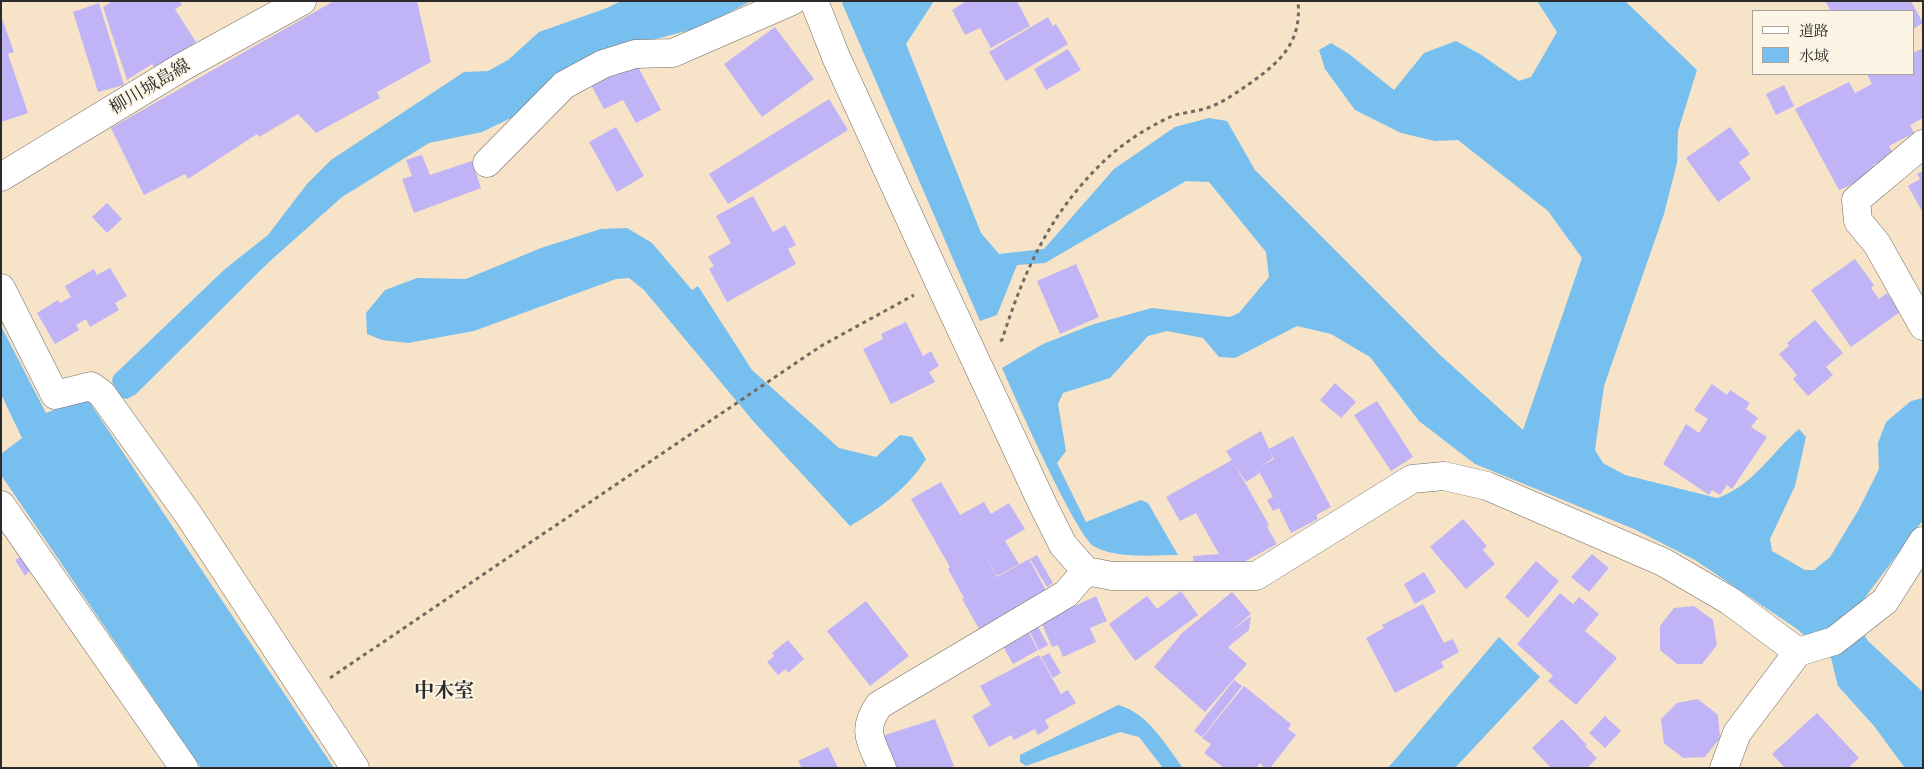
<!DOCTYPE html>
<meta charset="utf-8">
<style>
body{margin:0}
#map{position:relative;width:1924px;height:769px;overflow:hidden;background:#f6e3c8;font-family:"Libre Caslon Text","Noto Serif JP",serif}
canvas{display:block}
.frame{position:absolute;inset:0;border:2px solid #2b2b2b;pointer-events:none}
.legend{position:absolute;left:1752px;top:10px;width:162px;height:65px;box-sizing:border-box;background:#fcf5e5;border:1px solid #a8a49b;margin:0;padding:6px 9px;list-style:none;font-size:15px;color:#2b2b2b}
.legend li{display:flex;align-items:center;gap:10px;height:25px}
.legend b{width:25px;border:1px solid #a8a49b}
</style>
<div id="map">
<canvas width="1924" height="769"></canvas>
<div class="frame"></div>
<ul class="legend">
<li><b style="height:6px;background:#fff"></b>道路</li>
<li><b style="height:14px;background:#77bfef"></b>水域</li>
</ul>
</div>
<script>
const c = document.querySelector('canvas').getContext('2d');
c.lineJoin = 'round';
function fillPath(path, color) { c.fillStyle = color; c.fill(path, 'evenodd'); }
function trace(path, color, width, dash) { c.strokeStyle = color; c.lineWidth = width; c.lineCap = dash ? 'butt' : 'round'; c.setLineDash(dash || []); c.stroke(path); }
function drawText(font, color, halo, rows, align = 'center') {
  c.font = font + ' "Libre Caslon Text","Noto Serif JP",serif'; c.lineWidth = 4; c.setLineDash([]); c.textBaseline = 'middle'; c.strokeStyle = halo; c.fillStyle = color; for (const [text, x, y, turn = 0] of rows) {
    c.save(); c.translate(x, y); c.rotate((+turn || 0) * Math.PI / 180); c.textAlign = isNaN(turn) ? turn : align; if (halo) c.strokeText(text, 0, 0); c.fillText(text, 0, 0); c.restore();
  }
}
fillPath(new Path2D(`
 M621,1H751L702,27L648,41L557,77L511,118L482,132L429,143L342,197L269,262L136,394L127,399L122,398L112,382L113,376L225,269L268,235L307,184L331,160L464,72L488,71L508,60L539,32L607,8Z
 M845,1H934L906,44L981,233L999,254L1044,249L1114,169L1175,127L1209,118L1227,121L1255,170L1439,354L1523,430L1582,258L1548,211L1458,140L1435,141L1401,133L1355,110L1325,69L1319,50L1331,43L1349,54L1394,90L1424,53L1456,41L1480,54L1519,81L1531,77L1557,32L1537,1H1625L1697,70L1678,131L1677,163L1664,214L1604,386L1595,450L1603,463L1625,475L1717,498C1752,487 1771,453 1799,429L1806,437L1795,486L1770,539L1772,551L1805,570H1814L1830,557L1859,509L1879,469L1878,443L1886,422L1911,401L1923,398V520L1852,615L1868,641L1923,692V768H1905L1874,726L1838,686L1831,658L1797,629L1695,560L1634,529L1475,464L1419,421L1370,357L1331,334L1297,326L1235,358L1219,357L1203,338L1167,331L1148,336L1110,378L1063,393L1058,404L1066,451L1057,463L1086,522L1141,500L1148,503L1178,555C1151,555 1120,559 1095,547C1077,539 1014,395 1002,368L1043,344L1094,324L1152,308L1230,317L1239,313L1269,277L1266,252L1209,182L1186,181L1045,263L1017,265L997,315L980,321L842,3Z
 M627,228L652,243L692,290L698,286L752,370L839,448L876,457L900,435L912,437L926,459C908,488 879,509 850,526L754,422L644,290L629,278L616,279L474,331L408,343L382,340L367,334L366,313L385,290L417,278L466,279L541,248L601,229Z
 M1,326L46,413L75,402L88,400L334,768H201L1,475V454L22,438L1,394Z
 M1499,637L1540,677L1455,768H1388Z
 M1118,705C1148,713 1165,744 1183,768H1163L1139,737L1120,732L1026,766L1020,762V755Z`), '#77bfef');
fillPath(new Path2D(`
 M112,1H179L182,5L175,9L196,42L155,69L152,64L127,80L103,7Z
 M334,1H417L431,62L377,92L380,98L316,133L298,114L259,137L257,134L188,179L185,174L144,195L111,128Z
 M966,1H1017L1030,26L991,48L980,28L965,35L952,10Z
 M1825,1H1911L1923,23L1913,29V11H1831Z
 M99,3L124,85L98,92L73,12Z
 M1,16L14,52L8,54L28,113L1,122Z
 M1048,17L1053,26L1056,24L1068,44L1006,81L989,52Z
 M775,27L814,79L762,117L724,64Z
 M1923,48V118L1910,125L1914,133L1889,146L1894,155L1873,165L1876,170L1865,179L1839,190L1795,109L1849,82L1855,93L1872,84L1867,74H1913V53Z
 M1068,49L1081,70L1046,90L1034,69Z
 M636,63L661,110L636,123L623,100L604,109L590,83Z
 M1784,85L1794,106L1776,115L1766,94Z
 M829,99L848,130L728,204L709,174Z
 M616,127L644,176L617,192L589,142Z
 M1730,127L1750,154L1739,162L1751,179L1718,202L1686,158Z
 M422,155L430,175L472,161L481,188L414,213L402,179L412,176L406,160Z
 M1923,171V213L1908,186L1920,179L1917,174Z
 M753,196L773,232L785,225L796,245L788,249L796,264L727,302L709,269L714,266L708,257L731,243L716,216Z
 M107,203L122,219L107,233L92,217Z
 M1855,259L1874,285L1871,288L1879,299L1887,293L1900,312L1851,347L1811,290Z
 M1076,264L1099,317L1060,334L1037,281Z
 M110,268L127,296L115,303L119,310L90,327L86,319L76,325L79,330L55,344L37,313L58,300L60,303L71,297L65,286L94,269L97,275Z
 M1815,320L1843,353L1826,367L1833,375L1808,396L1793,379L1797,375L1779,354L1789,346L1787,343Z
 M906,322L923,356L931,351L939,366L929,372L935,382L891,404L863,349L883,339L881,334Z
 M1335,383L1356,402L1341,418L1320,400Z
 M1712,384L1727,395L1730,390L1750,403L1746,409L1758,418L1751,427L1767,437L1732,489L1727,485L1720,495L1712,490L1709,495L1663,464L1686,424L1699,433L1708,419L1694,410Z
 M1377,401L1413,457L1391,471L1354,415Z
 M1261,431L1273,458L1260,467L1274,459L1269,449L1293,436L1331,507L1316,515L1318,519L1291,533L1279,508L1273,511L1267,500L1273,497L1257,468L1260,473L1246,482L1226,451Z
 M1232,460L1269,525L1267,527L1277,544L1238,565L1235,561L1228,566L1194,567L1193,556L1219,554L1196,513L1180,521L1166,497Z
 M941,482L960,515L984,502L991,514L1009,503L1025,529L1005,541L1019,564L997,576L983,553L997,577L1029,559L1049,596L982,634L962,599L964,598L948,569L950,567L911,499Z
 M1463,519L1487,546L1483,550L1495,564L1466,589L1430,547Z
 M26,554L36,563L25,576L15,560Z
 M1592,554L1609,568L1589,592L1571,577Z
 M1037,555L1053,583L1047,587L1030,559Z
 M1536,561L1559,581L1528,618L1505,597Z
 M1424,572L1436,592L1415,604L1404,584Z
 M1181,591L1198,615L1135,661L1109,624L1147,596L1157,609Z
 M1232,592L1251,614L1231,631L1251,616L1249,630L1228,647L1247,664L1205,712L1154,667L1182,633Z
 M1560,593L1573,604L1579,597L1599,614L1585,631L1617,658L1576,705L1548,681L1553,676L1517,644Z
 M1096,596L1107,621L1090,628L1096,642L1063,657L1058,645L1052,647L1041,622Z
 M866,601L909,656L870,686L827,631Z
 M1423,604L1444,643L1453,639L1459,652L1441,662L1444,667L1395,693L1366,638L1384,628L1382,625Z
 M1694,606L1713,620L1717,645L1702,664H1677L1660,650V626L1674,608Z
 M1036,623L1048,645L1039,650L1028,628Z
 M1027,629L1038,650L1013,664L1001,643Z
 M788,640L804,659L788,673L786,669L778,675L767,662L774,656L772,653Z
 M1049,653L1061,673L1053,678L1041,657Z
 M1039,655L1061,694L1068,690L1076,703L1045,720L1049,728L1038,735L1035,729L1014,740L1011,735L989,747L972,716L991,705L980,686Z
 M1234,680L1242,686L1202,737L1194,731Z
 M1244,686L1291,724L1288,729L1296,735L1270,768H1265L1260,763L1256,768H1224L1204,753L1211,744L1202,738Z
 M1698,699L1718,715L1720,738L1705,757L1683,758L1664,743L1661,719L1677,703Z
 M1817,713L1859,758L1848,768H1785L1772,754Z
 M1605,716L1621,731L1605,748L1589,733Z
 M935,719L954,766L949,768H892L879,737Z
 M1562,719L1587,745L1585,746L1597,758L1587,768H1551L1532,748Z
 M828,747L838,768H802L798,761Z`), '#c1b4f6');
const minor = new Path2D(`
 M814,1L836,57L939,282L1043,505L1063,545L1086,571L1112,576H1256L1412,479L1444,476L1487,486L1663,562L1730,601L1798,652
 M1923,144L1856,200L1858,221L1877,244L1923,326
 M487,163L564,85L603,64L635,54L673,53L792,1
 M1,288L55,395L91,386L102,394L188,514L355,768
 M1,505L184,768
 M882,768C871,740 861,731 879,705L1066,594L1086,571
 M1724,768L1737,733L1798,652L1834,641L1885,601L1923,541`);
const major = new Path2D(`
 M1,177L182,67L302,1`);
trace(minor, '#726b62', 29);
trace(major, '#726b62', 29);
trace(new Path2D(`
 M1000,341L1002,340C1024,271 1049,215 1101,164C1120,145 1146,128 1170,117C1182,112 1197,112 1210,107C1224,102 1237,92 1249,84C1280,62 1302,43 1298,1
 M330,678L821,346L914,295`), '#726b62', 3, [4, 4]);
trace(minor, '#fff', 28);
trace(major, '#fff', 28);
drawText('18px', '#2b2b2b', '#fcf5e5', [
 ["柳川城島線",150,87,-31]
]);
drawText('bold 20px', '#2b2b2b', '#fcf5e5', [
 ["中木室",444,691]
]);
</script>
